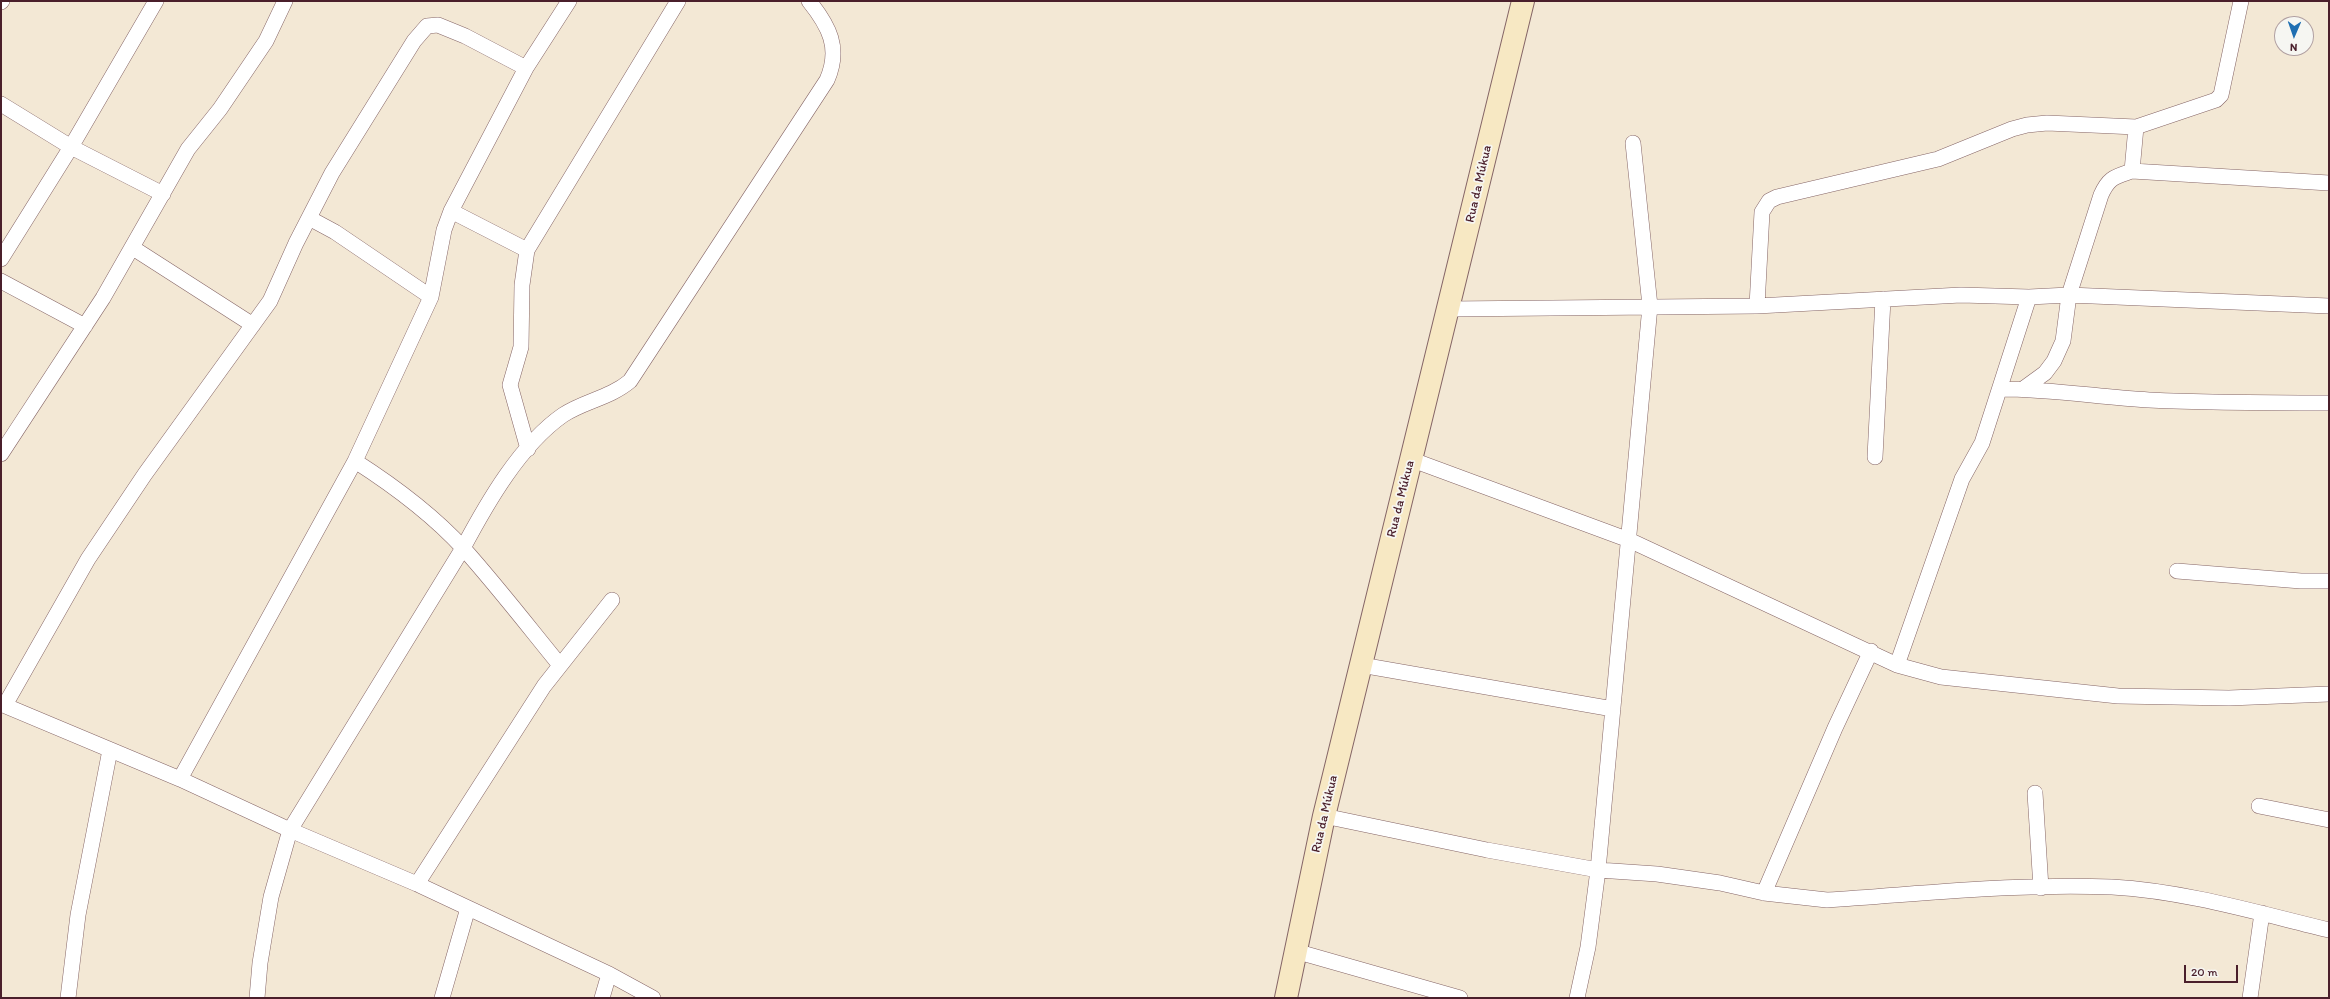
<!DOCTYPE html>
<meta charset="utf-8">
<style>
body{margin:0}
#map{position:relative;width:2330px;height:999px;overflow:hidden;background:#f3e8d5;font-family:Itim,sans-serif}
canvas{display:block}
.frame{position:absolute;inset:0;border:2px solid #4a1f2b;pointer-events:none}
.north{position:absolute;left:2274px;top:16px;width:40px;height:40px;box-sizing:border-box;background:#f6f6f2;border:1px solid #b1a0a2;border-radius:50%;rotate:182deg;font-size:11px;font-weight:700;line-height:16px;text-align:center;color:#4a1f2b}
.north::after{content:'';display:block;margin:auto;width:14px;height:18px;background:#1f6fb2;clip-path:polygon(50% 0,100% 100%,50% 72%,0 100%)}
.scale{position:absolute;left:2184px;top:965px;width:54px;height:18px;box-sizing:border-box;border:2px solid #4a1f2b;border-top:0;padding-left:5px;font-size:12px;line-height:14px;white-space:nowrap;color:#4a1f2b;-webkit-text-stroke:3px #f6f6f2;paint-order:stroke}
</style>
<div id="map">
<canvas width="2330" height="999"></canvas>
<div class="frame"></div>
<div class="north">N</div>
<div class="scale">20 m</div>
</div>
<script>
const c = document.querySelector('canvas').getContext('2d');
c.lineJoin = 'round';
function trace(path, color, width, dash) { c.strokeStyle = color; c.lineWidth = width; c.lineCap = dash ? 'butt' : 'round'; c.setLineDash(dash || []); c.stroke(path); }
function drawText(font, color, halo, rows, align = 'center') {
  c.font = font + ' Itim,sans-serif'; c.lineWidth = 3.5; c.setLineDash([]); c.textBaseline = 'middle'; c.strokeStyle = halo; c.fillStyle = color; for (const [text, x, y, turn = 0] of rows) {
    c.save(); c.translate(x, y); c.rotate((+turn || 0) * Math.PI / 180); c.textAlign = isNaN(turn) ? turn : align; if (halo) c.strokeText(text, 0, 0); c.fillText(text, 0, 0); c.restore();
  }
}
const street = new Path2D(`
 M1,2L2,1
 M1,104L71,147L163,194
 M2132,171L2136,127L2216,100L2221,95L2241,1
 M451,211L527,250
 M309,218L335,232L431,297
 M133,248L253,325
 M1,259L71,147L156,1
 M1,281L85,326
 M1757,306L1762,212L1769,201L1777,197L1938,159L2012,129L2027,125L2047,123L2136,127
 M1449,309L1757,306L1961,295L2029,297L2069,295L2329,306
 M2000,389C2050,389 2099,397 2149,400C2209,403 2269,403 2329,403
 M2023,389L2045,373L2054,361L2063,341L2069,295L2101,195C2109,177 2115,177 2132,171L2329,183
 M528,449L510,385L521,347L522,285L527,250L678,1
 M1,454L103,298L188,149L220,109L266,41L285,1
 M1875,457L1883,299
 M1410,459L1629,540L1897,665L1941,677L2118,696L2229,698L2329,694
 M355,461C394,486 432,514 464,549C497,586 528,626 559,664
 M2177,571L2301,581H2329
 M1361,665L1613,709
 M1897,665L1962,479L1982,443L2029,297
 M1,704L180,779L290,830L417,884L609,974L653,998
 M5,705L88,559L145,474L270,301L296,243L332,173L414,41L427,26L438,25L465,36L526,68
 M180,779L355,461L431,297L444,230L451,211L526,68L569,1
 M2035,793L2041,888
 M2259,806L2329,820
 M1324,816L1487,850L1598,870L1657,874L1720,883L1764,893L1827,900C1922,894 2018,883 2112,887C2185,891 2258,913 2329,930
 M417,884L544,686L612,600
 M1764,893L1835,728L1871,651
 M1295,951L1460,998
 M68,998L78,915L110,750
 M257,998L260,963L271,897L290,830L463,548C487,503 520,445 563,415C584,401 610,398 630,381L827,80C841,48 829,26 809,1
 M442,998L468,908
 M602,998L609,974
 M1577,998L1588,947L1598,870L1650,306L1633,143
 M2250,998L2262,913`);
const secondary = new Path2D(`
 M1286,998L1324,816L1523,1`);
trace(street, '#856566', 16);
trace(secondary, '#856566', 24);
trace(street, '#fff', 15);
trace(secondary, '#f7e8c3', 22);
drawText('13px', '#4a1f2b', '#f6f6f2', [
 ["Rua da Múkua",1479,184,-77],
 ["Rua da Múkua",1401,499,-76],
 ["Rua da Múkua",1325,814,-77]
]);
</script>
